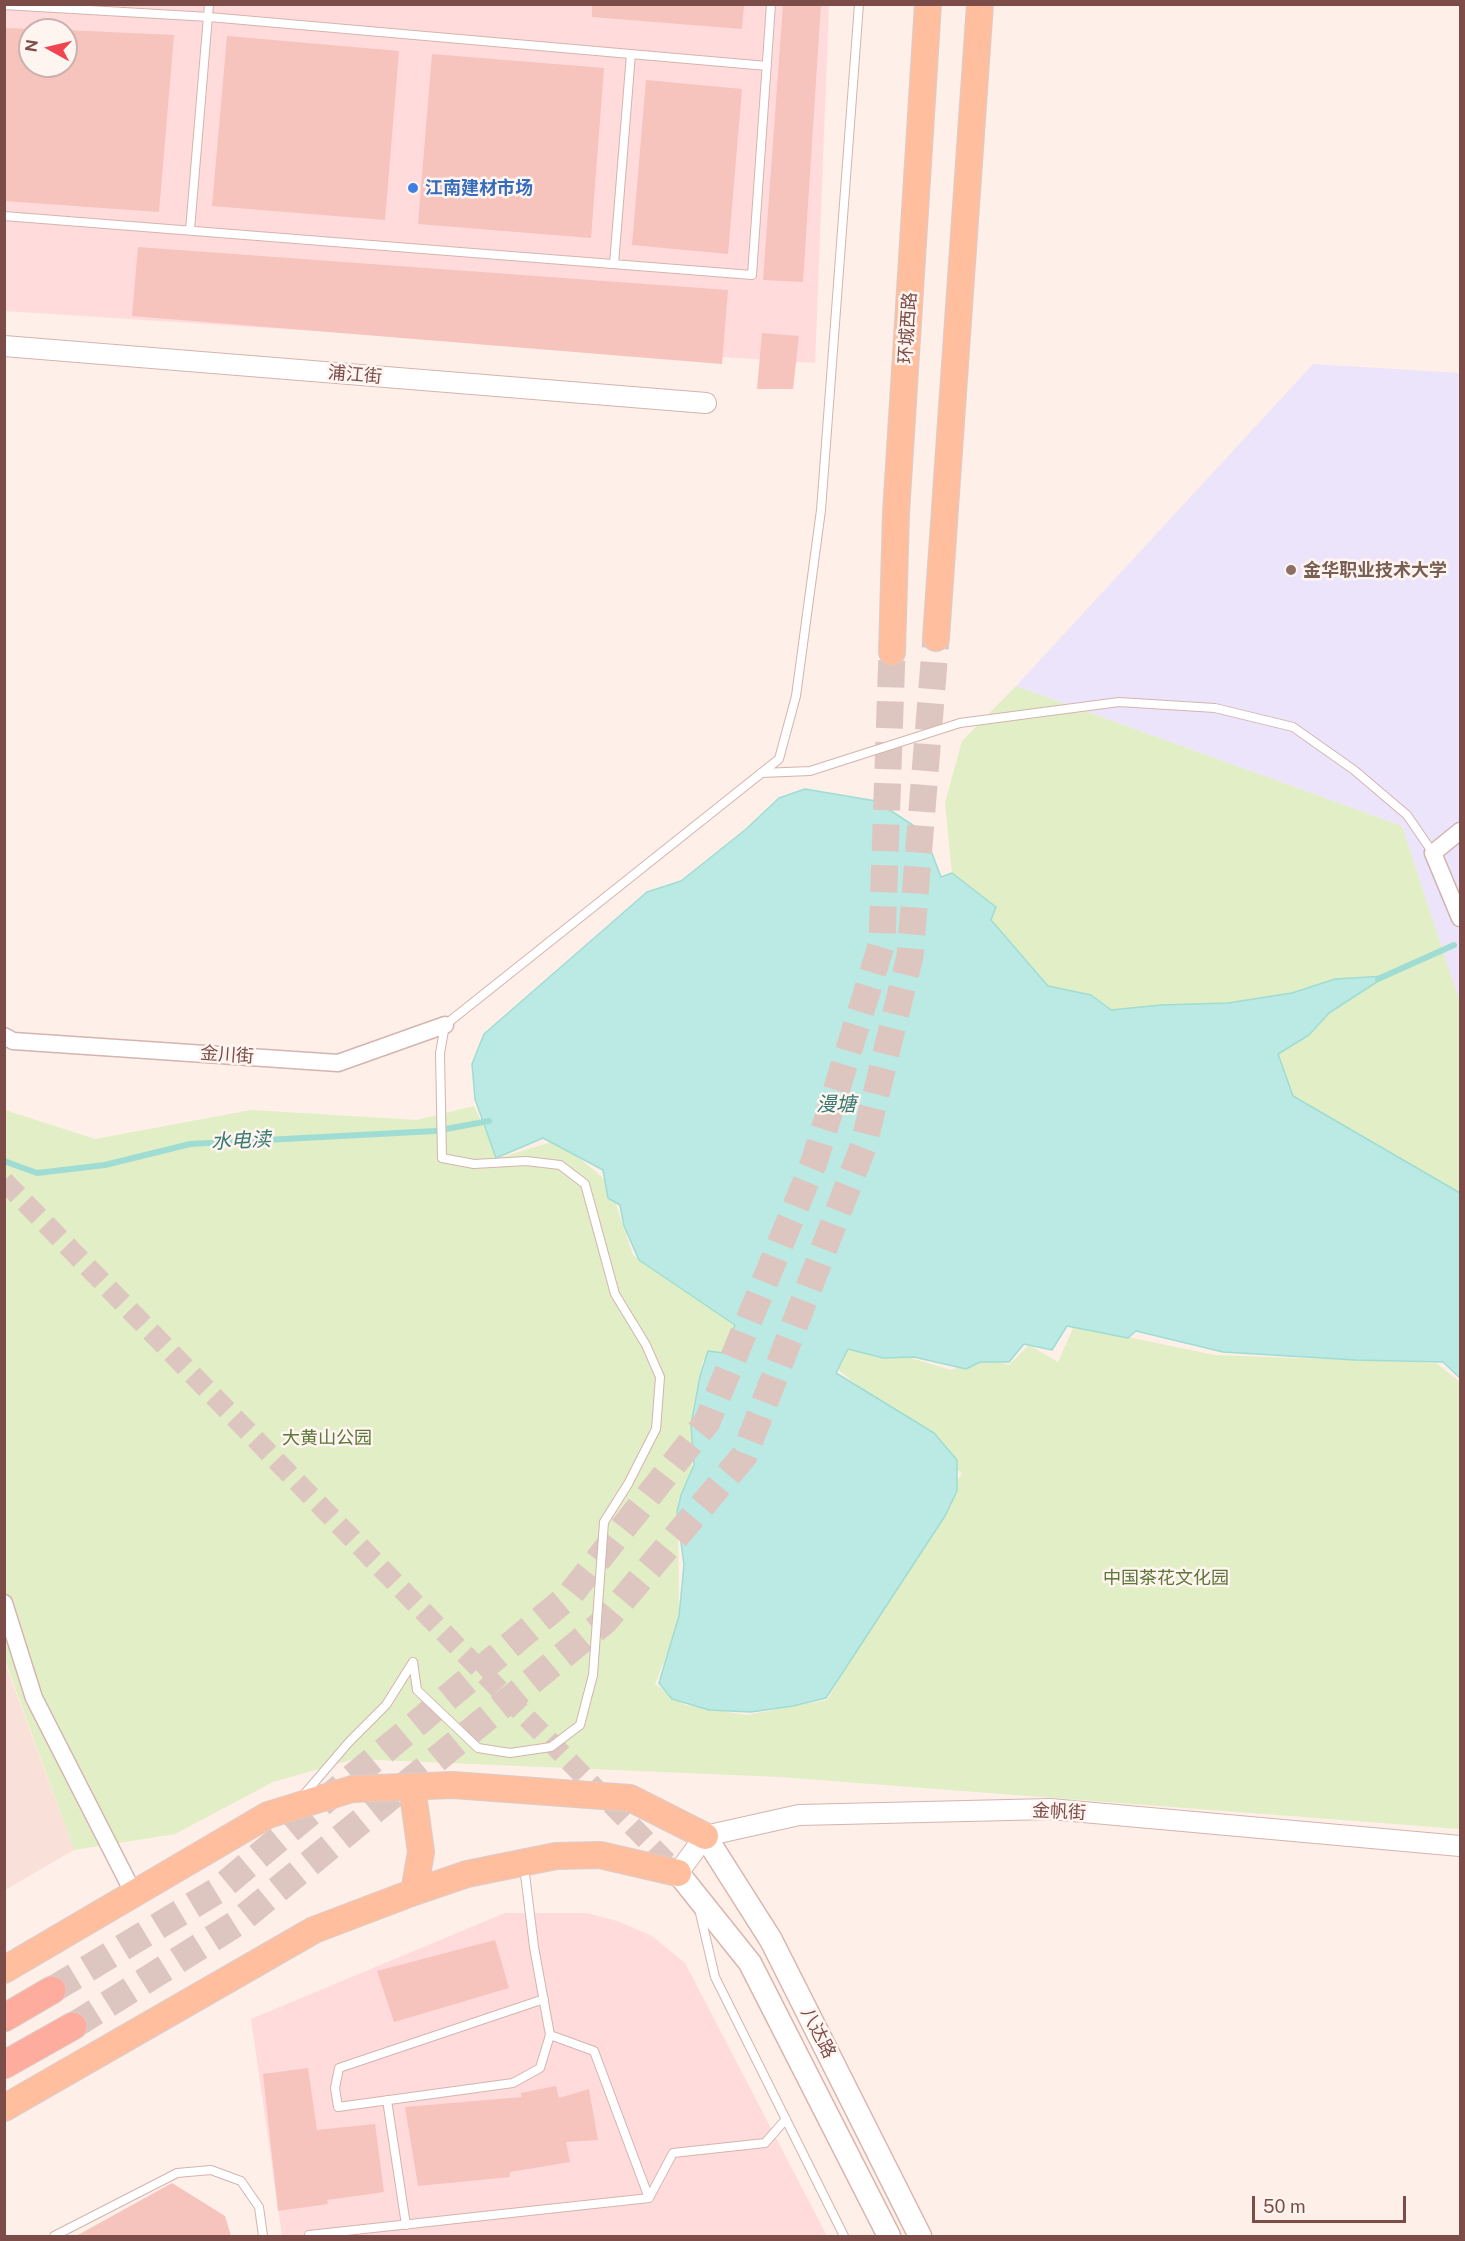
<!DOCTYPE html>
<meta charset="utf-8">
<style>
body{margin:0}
#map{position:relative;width:1465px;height:2241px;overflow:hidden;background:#feefe8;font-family:"Public Sans",sans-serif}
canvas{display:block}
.frame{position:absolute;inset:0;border:6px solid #7c4c49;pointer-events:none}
.north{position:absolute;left:18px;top:18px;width:60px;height:60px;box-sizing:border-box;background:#fff5f0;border:2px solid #cbb1ad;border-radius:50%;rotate:278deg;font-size:16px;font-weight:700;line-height:24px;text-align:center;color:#7c4c49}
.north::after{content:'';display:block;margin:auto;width:21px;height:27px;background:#f14451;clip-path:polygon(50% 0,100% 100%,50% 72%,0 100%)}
.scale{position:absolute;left:1252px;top:2196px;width:154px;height:27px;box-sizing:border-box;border:3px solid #7c4c49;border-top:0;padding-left:8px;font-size:18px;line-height:21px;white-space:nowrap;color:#7c4c49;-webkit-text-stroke:4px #fff5f0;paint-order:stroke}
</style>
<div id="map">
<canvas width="1465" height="2241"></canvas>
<div class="frame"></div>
<div class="north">N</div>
<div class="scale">50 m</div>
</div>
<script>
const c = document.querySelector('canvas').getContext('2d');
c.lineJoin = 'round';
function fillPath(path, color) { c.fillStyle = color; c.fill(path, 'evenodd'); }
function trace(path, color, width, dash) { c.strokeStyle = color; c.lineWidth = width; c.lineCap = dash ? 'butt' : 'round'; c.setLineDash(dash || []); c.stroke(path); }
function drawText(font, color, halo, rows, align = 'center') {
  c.font = font + ' "Public Sans","Noto Sans SC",sans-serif'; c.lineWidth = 5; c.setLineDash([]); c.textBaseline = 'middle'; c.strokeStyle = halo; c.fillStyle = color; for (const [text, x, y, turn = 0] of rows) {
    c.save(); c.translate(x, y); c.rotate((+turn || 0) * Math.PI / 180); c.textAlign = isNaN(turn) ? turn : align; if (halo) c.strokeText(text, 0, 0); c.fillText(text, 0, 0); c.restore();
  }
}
fillPath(new Path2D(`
 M4,1660L74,1850L5,1890H4Z`), '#f9e1d9');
fillPath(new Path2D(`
 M4,5H829L815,363L5,311ZM30,30H66V66H30Z
 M505,1913H586L617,1921L652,1936L685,1963L827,2236H282L251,2019Z`), '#ffdbdb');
fillPath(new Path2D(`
 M1313,364L1460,373V1003L1402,826L1016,686Z`), '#ece4fb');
fillPath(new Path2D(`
 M1016,686L1402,826L1460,1003V1193L1293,1096L1278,1054L1309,1035L1329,1013L1384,977L1335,979L1292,993L1228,1003L1161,1005L1111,1010L1091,995L1048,986L991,920L996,907L952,873L945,803L962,741Z
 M474,1106L499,1158L558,1140L609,1183L633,1255L735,1324L726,1355L703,1360L693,1409L692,1472L678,1501L679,1625L655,1684L685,1705L747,1715L827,1700L962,1473L835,1367L844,1345L878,1358H911L951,1370L984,1358L1009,1365L1029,1345L1058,1362L1074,1326L1215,1355L1436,1363L1460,1382V1829L780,1777L354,1759L273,1782L175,1834L74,1850L5,1660V1110L95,1139L251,1110L417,1120Z`), '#e2eec5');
const water = new Path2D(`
 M805,789L876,801L931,837L930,848L941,877L952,873L996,907L991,920L1048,986L1091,995L1111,1010L1161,1005L1228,1003L1292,993L1335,979L1386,976L1329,1013L1309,1035L1278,1054L1293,1096L1460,1193V1378L1443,1362L1355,1360L1223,1352L1136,1331L1128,1338L1067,1326L1052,1350L1024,1344L1009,1362H980L966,1369L914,1357L883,1358L848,1349L836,1373L934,1433L957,1460V1491L945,1516L826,1698L793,1706L751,1712L709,1710L672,1699L659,1683L679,1616L684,1565L677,1512L681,1495L694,1465L691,1425L700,1376L708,1351L724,1353L735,1325L639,1260L624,1226L620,1205L608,1198L603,1170L543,1138L496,1158L475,1099L472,1064L484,1034L647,892L681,881L745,830L779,798Z`);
fillPath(water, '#baeae3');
trace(water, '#9fddd4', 1.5);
trace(new Path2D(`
 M1378,979L1454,945
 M4,1161L37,1173L105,1165L190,1144L435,1131L489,1121`), '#9fddd4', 6);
fillPath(new Path2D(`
 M592,4H744L742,29L592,17Z
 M783,4H821L803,282L763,280Z
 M4,28L30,29V66H66V30L174,35L159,212L4,201Z
 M227,36L399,51L385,220L212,206Z
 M432,54L604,68L591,238L418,224Z
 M646,80L742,89L728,254L632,245Z
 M138,247L728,290L722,364L132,316Z
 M762,333L799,336L793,389H757Z
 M495,1940L509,1988L394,2022L377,1971Z
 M308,2068L317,2130L375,2124L384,2192L327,2200L328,2204L278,2211L263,2074Z
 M556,2086L559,2098L589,2089L598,2140L566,2142L570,2162L510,2172V2177L418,2186L405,2107L521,2097V2093Z
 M172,2183L225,2216L231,2236H76Z`), '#f6c3bd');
trace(new Path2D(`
 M4,1181L678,1873`), '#dec6c0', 20, [20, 10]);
trace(new Path2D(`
 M52,1990L218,1890L570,1595L707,1422L814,1162L882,943L892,652
 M73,2026L237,1923L605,1621L744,1456L863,1147L910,956L936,638`), '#dec6c0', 27, [27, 14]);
const service = new Path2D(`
 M4,5L209,17L767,66
 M4,216L752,275L771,4
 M190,230L209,4
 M614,264L631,54
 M761,773L810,771L960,723L1119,702L1215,708L1293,727L1354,770L1407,815L1433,853
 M301,1798L349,1742L386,1705L413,1662L417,1690L478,1748L510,1753L551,1747L580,1725L593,1675L604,1522L628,1484L656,1429L660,1377L646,1345L615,1294L585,1184L560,1165L526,1161L474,1164L442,1158L440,1053L445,1025L779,759L796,696L821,510L859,4
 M524,1866L534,1947L550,2035L540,2068L513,2083L338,2107L335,2088L339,2068L544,1999
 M700,1913L715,1977L844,2236
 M550,2035L594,2051L649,2198
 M387,2100L406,2225
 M309,2235L649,2198L673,2153L765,2143L786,2119
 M54,2236L177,2173L211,2170L241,2181L259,2207L263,2236`);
const minor = new Path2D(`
 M1460,831L1433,853L1460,918
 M4,1036L13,1041L338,1063L445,1025
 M4,1603L34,1698L134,1894`);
const tertiary = new Path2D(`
 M4,346L706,403
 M678,1873L705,1836L799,1815L1050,1809L1460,1846`);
const secondary = new Path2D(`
 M705,1836L771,1940L920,2236
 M678,1873L750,1963L889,2236`);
const primary = new Path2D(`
 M936,638L980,4
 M892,652L896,513L928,4
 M412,1787L421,1852L414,1892
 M4,1970L268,1815L352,1789L453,1785L630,1798L705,1836
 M4,2108L314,1930L414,1892L467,1874L556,1856L600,1855L678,1873`);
const trunk = new Path2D(`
 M4,2018L52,1990
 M4,2065L73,2026`);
trace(service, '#d4b4af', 10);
trace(minor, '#d4b4af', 19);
trace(tertiary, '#d4b4af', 22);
trace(secondary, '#dab5ae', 25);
trace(primary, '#dacdcc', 28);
trace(trunk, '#dacdcc', 29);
trace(service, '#fff', 8);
trace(minor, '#fff', 16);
trace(tertiary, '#fff', 20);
trace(secondary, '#fff', 22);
trace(primary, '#ffbe9e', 26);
trace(trunk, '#feac9e', 27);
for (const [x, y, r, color] of [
 [413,188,6,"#3f7fe0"],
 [1291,570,6,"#8d6e63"]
]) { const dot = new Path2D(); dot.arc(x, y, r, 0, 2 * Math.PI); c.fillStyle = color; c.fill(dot); trace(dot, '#fff5f0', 2); }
drawText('bold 18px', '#366cbe', '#fff5f0', [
 ["江南建材市场",425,188]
], 'left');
drawText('18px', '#7c4c49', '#fff5f0', [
 ["环城西路",908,328,-86],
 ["浦江街",355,375,5],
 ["金川街",227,1055,4],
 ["金帆街",1059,1812,3],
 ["八达路",818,2033,63]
]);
drawText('bold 18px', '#785e54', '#fff5f0', [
 ["金华职业技术大学",1303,570]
], 'left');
drawText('18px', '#5e763a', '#fff5f0', [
 ["大黄山公园",327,1438],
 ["中国茶花文化园",1166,1578]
]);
drawText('italic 20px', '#387a72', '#fff5f0', [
 ["漫塘",836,1105],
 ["水电渎",241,1141,-3]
]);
</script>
